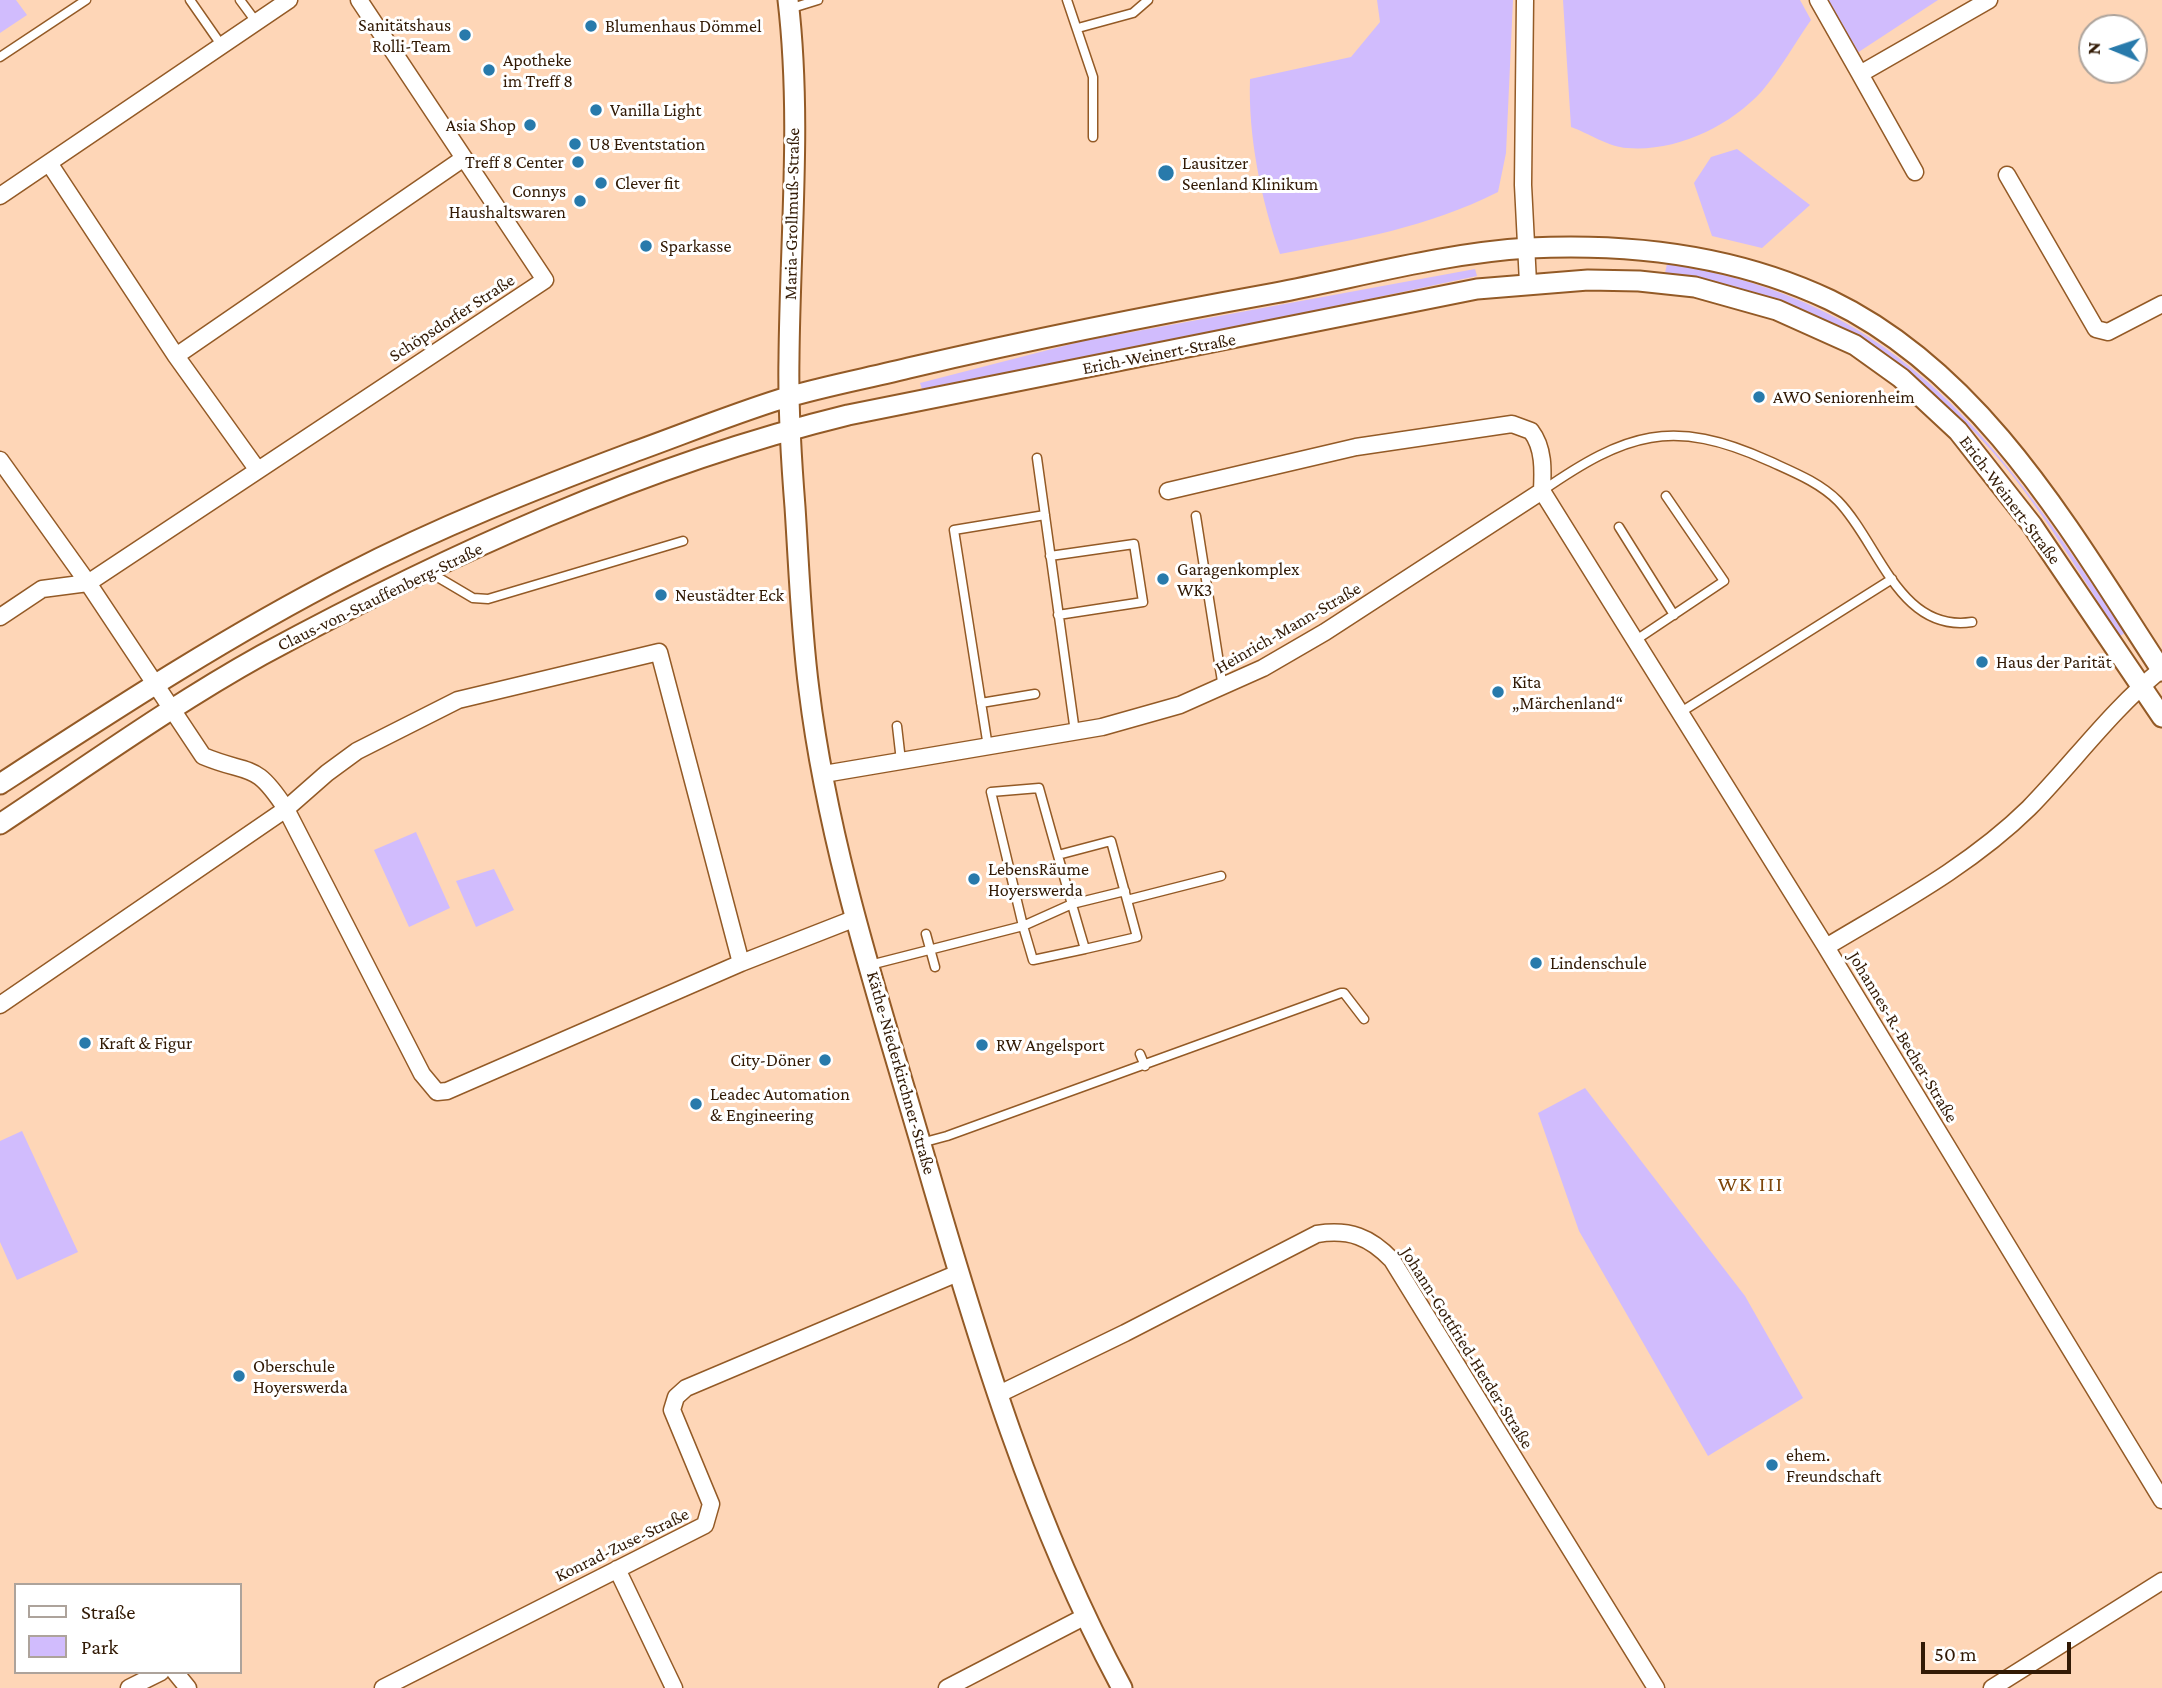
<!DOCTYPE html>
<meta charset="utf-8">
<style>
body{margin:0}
#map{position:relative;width:2162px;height:1688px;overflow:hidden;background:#fed6b7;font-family:"Crimson Pro",serif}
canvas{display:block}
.legend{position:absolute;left:14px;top:1583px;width:228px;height:91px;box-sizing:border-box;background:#fff;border:2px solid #ada39b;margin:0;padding:9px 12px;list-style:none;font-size:21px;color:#321a05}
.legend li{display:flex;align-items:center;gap:14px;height:35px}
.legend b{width:35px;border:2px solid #ada39b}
.north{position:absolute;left:2078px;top:14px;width:70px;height:70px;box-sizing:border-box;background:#fff;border:2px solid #ada39b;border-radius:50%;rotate:272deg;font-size:19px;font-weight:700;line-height:28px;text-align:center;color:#321a05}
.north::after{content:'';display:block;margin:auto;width:24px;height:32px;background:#287aab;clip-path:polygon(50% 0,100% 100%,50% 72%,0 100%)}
.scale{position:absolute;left:1921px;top:1642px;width:150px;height:32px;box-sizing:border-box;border:4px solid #321a05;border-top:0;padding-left:9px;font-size:21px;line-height:24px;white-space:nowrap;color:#321a05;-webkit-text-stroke:5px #fff;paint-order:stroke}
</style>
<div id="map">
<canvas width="2162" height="1688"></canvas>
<ul class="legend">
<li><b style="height:9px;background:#fff"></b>Straße</li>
<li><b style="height:19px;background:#d1bcfd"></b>Park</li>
</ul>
<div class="north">N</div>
<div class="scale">50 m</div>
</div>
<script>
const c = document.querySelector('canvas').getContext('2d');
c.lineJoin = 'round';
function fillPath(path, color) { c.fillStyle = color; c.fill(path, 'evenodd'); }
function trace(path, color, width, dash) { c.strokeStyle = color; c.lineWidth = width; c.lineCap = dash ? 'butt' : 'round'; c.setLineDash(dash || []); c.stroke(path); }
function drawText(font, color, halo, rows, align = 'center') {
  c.font = font + ' "Crimson Pro",serif'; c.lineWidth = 6; c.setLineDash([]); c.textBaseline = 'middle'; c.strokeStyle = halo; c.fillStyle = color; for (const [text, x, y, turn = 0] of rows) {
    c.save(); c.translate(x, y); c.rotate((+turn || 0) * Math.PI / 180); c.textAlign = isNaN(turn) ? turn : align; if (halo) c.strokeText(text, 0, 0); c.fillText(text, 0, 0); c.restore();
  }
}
fillPath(new Path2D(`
 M0,0H16L27,15L0,33Z
 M1377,0H1513L1506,153L1498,192C1426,228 1358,239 1280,254C1261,199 1248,136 1250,79L1351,57L1380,22Z
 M1563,0H1800L1811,20C1795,43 1780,70 1762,91C1729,127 1676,152 1627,148C1609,147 1588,133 1571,127Z
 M1819,0H1938L1851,57Z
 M1737,149L1810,205L1762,248L1712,236L1694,183L1711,157Z
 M1667,264C1905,299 2002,448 2125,633L2120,636C2066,554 2015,459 1936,398C1907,376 1872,360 1840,341C1779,304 1737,283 1665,273Z
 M1475,269L1477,276L1225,330L922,389L920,383L1083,341Z
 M416,832L450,908L409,927L374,850Z
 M494,869L514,910L476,927L456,881Z
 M1585,1088L1745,1296L1803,1398L1708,1456L1579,1231L1538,1113Z
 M22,1131L78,1252L17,1280L0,1242V1141Z`), '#d1bcfd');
const service = new Path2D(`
 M190,0L222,46
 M240,0L257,23
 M1067,0L1093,77V137
 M789,9L818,0
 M1078,28L1133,13L1148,0
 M0,57L86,0
 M1037,458L1075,732
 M1542,491C1626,433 1672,417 1769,461C1793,472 1819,482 1838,501C1879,543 1899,633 1972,622
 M1196,516L1223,688
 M1619,527L1674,615
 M1050,556L1134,544L1143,602L1058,615
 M429,572L473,598L488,599L683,541
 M1636,640L1724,581L1666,496
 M981,703L1035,694
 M1681,712L1892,579
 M897,726L901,761
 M988,747L954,530L1045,515
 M1058,855L1111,841L1137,937L1085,949
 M1127,900L1221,876
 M926,934L935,967
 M870,965L1023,926L991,792L1039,788C1054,842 1069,895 1085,949L1033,960L1023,926L1072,904L1125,891
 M1140,1054L1145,1066
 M921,1143L947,1136L1341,993H1344L1364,1019`);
const minor = new Path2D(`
 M1525,0L1523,185L1528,283
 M1818,0L1860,74L1989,0
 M1860,74L1915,172
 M49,163L176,356L257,469
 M2007,175L2096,329L2108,332L2162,304
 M0,196L289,0
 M176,356L464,158
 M0,460L88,583L545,280L359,0
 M1168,491L1356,447L1512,424L1531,431C1544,448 1543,470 1542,491L1826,947
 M0,617L42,589L88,583L203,756C251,776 254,760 286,809L327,773L357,751L458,700L659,652L741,963
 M2162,669C2111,710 2074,762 2029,808C1970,866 1896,905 1826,947L2162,1500
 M824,774L1102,727L1180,705L1263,668L1325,632L1542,491
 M0,1005L286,809L422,1074L437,1092L447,1091L741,963L856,918
 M997,1395L1125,1333L1317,1234C1350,1229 1370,1237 1392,1260L1656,1688
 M617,1569L674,1688
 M175,1672L188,1688
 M129,1688L161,1672
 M383,1688L705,1525L711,1504L672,1410L676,1397L686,1388L958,1273
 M947,1688L1084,1617
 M1992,1688L2162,1581`);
const tertiary = new Path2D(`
 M788,0C802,119 790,239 789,358C788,408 791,457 795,507C799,568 801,629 809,690C829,852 882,1009 927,1165C979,1344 1033,1523 1122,1688
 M0,784C114,710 227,636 348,574C439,527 535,489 631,453C681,435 730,415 781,399C824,386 869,378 913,367C1033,339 1153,315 1275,293C1359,277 1444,253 1529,248C1631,243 1737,256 1830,300C1984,374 2072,534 2162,671
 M0,824C86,767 172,705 262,655C447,555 643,465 848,415L1477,289L1588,280L1639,281L1695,287L1777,310L1855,345L1901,378L1958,431L2032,525L2162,717`);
trace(service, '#935a26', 11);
trace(minor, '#935a26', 19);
trace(tertiary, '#935a26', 23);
trace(service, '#fff', 8);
trace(minor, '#fff', 16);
trace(tertiary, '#fff', 19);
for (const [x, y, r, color] of [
 [591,26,7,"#287aab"],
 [465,35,7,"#287aab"],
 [489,70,7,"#287aab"],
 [596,110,7,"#287aab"],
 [530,125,7,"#287aab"],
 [575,144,7,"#287aab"],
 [578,162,7,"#287aab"],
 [1166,173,9,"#287aab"],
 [601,183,7,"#287aab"],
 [580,201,7,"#287aab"],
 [646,246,7,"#287aab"],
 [1759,397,7,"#287aab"],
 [1163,579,7,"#287aab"],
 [661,595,7,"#287aab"],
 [1982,662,7,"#287aab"],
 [1498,692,7,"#287aab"],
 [974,879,7,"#287aab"],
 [1536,963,7,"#287aab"],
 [85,1043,7,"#287aab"],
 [982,1045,7,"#287aab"],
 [825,1060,7,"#287aab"],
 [696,1104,7,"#287aab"],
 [239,1376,7,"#287aab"],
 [1772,1465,7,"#287aab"]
]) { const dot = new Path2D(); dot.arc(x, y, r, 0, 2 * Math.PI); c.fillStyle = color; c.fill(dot); trace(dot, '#fff', 2.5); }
drawText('18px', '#321a05', '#fff', [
 ["Sanitätshaus",451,25,"right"],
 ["Rolli-Team",451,46,"right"],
 ["Blumenhaus Dömmel",605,26],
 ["Apotheke",503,60],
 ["im Treff 8",503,81],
 ["Vanilla Light",610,110],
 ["Asia Shop",516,125,"right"],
 ["U8 Eventstation",589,144],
 ["Treff 8 Center",564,162,"right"],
 ["Lausitzer",1182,163],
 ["Seenland Klinikum",1182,184],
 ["Clever fit",615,183],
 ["Connys",566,191,"right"],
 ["Haushaltswaren",566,212,"right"],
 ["Sparkasse",660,246],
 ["AWO Seniorenheim",1773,397],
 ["Garagenkomplex",1177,569],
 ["WK3",1177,590],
 ["Neustädter Eck",675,595],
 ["Haus der Parität",1996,662],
 ["Kita",1512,682],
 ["„Märchenland“",1512,703],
 ["LebensRäume",988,869],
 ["Hoyerswerda",988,890],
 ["Lindenschule",1550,963],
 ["Kraft & Figur",99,1043],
 ["RW Angelsport",996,1045],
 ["City-Döner",811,1060,"right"],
 ["Leadec Automation",710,1094],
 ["& Engineering",710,1115],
 ["Oberschule",253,1366],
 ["Hoyerswerda",253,1387],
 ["ehem.",1786,1455],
 ["Freundschaft",1786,1476]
], 'left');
drawText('18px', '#321a05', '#fff', [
 ["Maria-Grollmuß-Straße",792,214,-89],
 ["Schöpsdorfer Straße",452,318,-33],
 ["Erich-Weinert-Straße",1159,354,-11],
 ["Erich-Weinert-Straße",2010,500,53],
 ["Claus-von-Stauffenberg-Straße",380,597,-26],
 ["Heinrich-Mann-Straße",1288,628,-30],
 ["Johannes-R.-Becher-Straße",1903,1037,59],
 ["Käthe-Niederkirchner-Straße",901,1073,74],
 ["Johann-Gottfried-Herder-Straße",1467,1348,58],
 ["Konrad-Zuse-Straße",622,1545,-26]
]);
c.letterSpacing = '2px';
drawText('21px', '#7d450a', '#fff', [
 ["WK III",1751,1185]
]);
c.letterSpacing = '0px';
</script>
